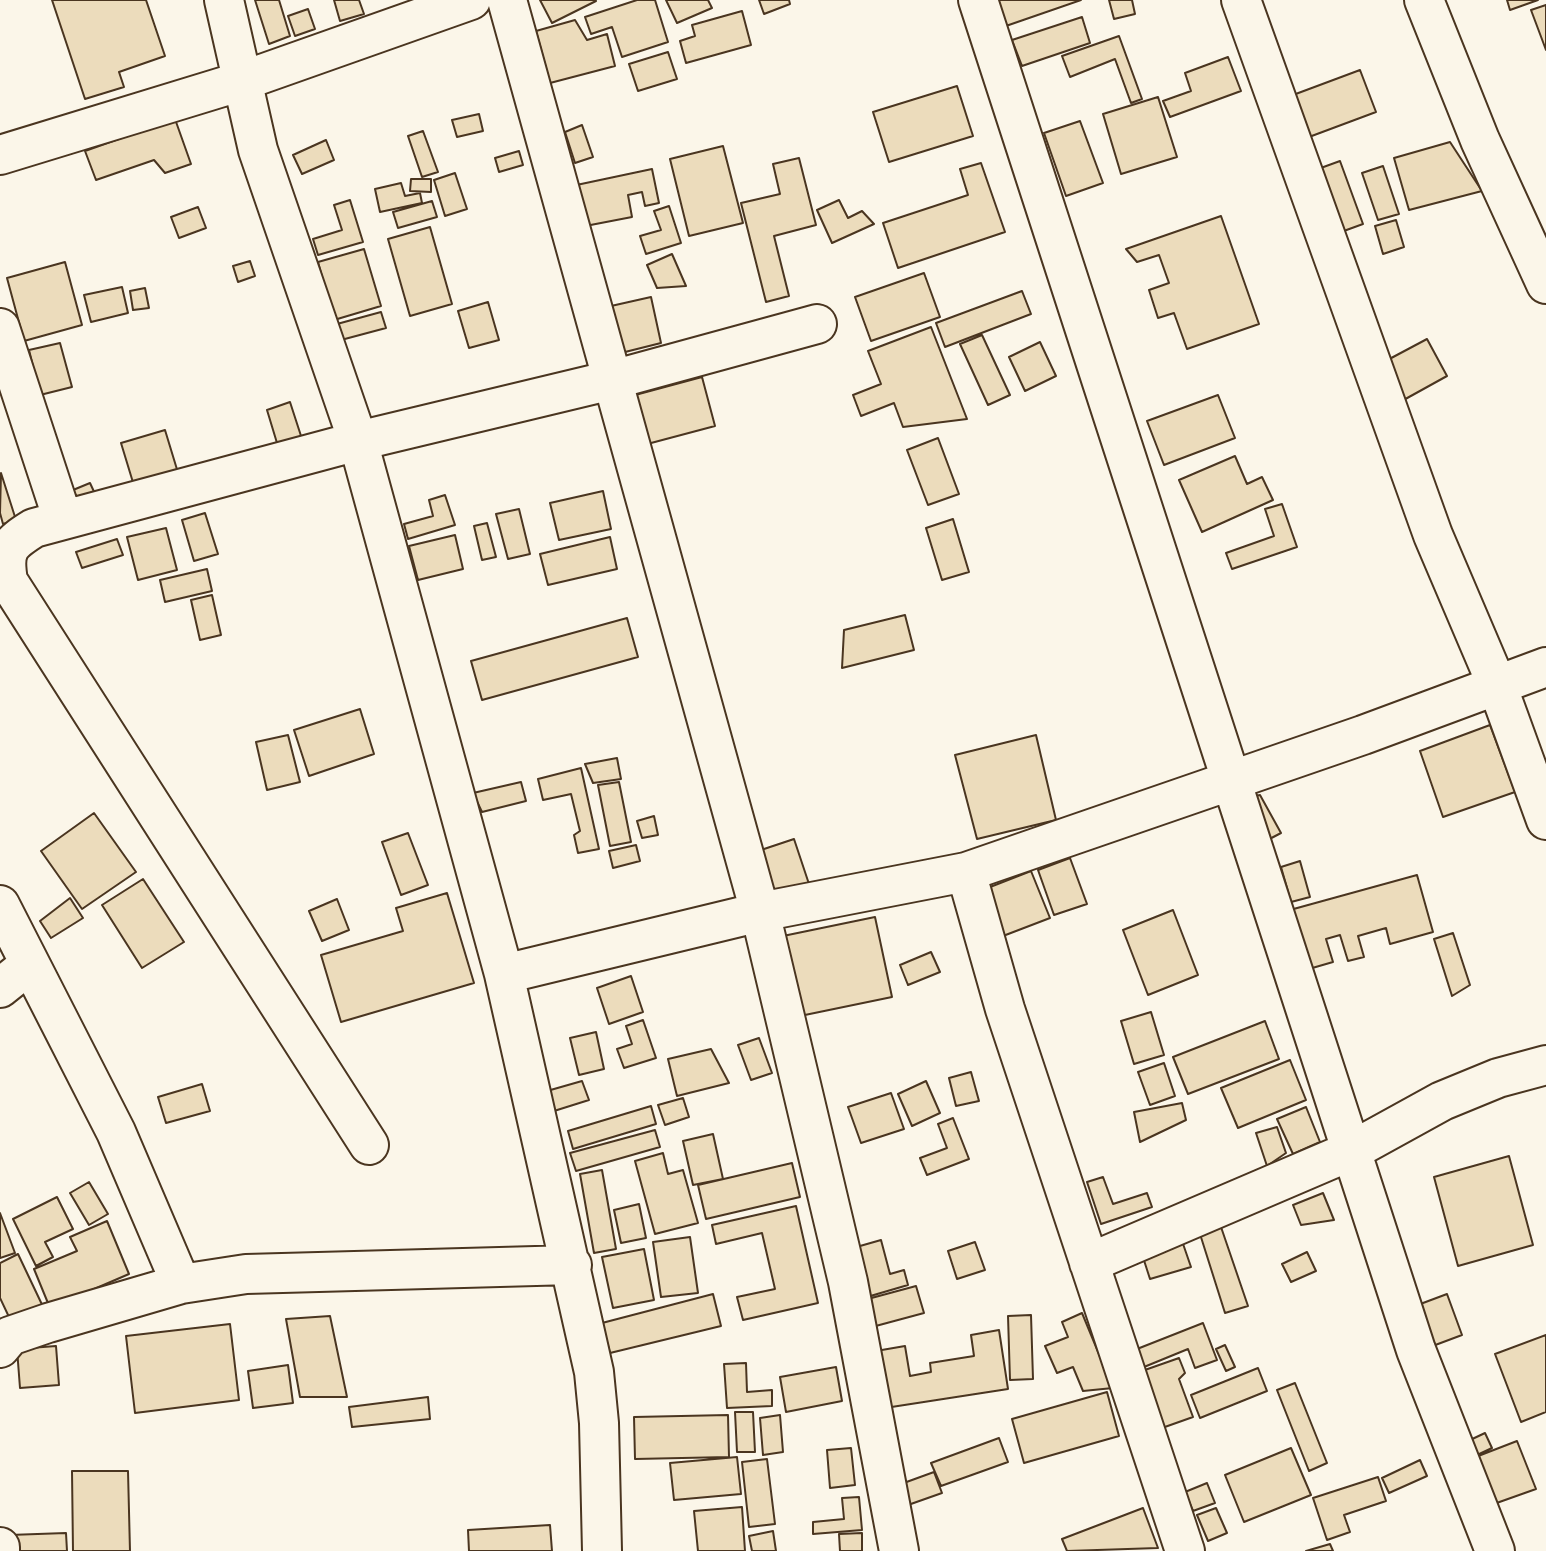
<!DOCTYPE html>
<style>
body{margin:0}
canvas{display:block;background:#fbf6e9}
</style>
<canvas width="1546" height="1551"></canvas>
<script>
const c = document.querySelector('canvas').getContext('2d');
c.lineJoin = 'round';
function fillPath(path, color) { c.fillStyle = color; c.fill(path, 'evenodd'); }
function trace(path, color, width, dash) { c.strokeStyle = color; c.lineWidth = width; c.lineCap = dash ? 'butt' : 'round'; c.setLineDash(dash || []); c.stroke(path); }
const building = new Path2D(`
 M52,0H146L165,56L119,72L124,87L85,99Z
 M255,0H279L290,36L269,44Z
 M334,0H359L364,14L340,21Z
 M540,0H595L596,1L552,23Z
 M637,0H655L668,42L622,57L612,27L591,34L585,17Z
 M666,0H708L712,8L677,23Z
 M759,0H789L790,4L764,14Z
 M993,0H1081L1003,27Z
 M1109,0H1132L1135,14L1114,19Z
 M1507,0H1538L1510,10Z
 M1546,5V50L1531,10Z
 M308,9L315,29L295,36L288,16Z
 M742,11L751,45L686,63L680,41L695,36L692,25Z
 M1082,17L1090,43L1022,66L1012,40Z
 M575,20L587,40L607,34L615,66L550,83L536,31Z
 M1119,36L1142,99L1131,103L1115,59L1070,77L1062,56Z
 M668,52L677,79L638,91L629,64Z
 M1228,57L1241,91L1170,117L1163,101L1191,91L1185,73Z
 M1360,70L1376,112L1309,137L1293,95Z
 M957,86L973,136L889,162L873,112Z
 M1158,97L1177,157L1121,174L1103,114Z
 M479,114L483,131L457,137L452,120Z
 M175,119L191,164L165,173L154,160L96,180L85,151Z
 M1080,121L1103,183L1066,196L1044,133Z
 M582,125L593,157L575,163L565,132Z
 M423,131L438,172L422,177L408,136Z
 M326,140L334,160L302,174L293,155Z
 M1450,142L1482,191L1409,210L1394,158Z
 M723,146L743,223L689,236L670,159Z
 M519,151L523,165L499,172L495,158Z
 M799,158L816,225L774,236L789,296L766,302L741,203L780,194L773,164Z
 M1340,161L1363,224L1330,236L1307,173Z
 M981,163L1005,232L898,268L883,223L968,195L960,169Z
 M1383,166L1399,214L1378,220L1362,173Z
 M652,169L659,203L645,206L642,192L628,195L632,217L575,228L567,187Z
 M455,173L467,209L445,216L434,180Z
 M411,179H431V192L410,191Z
 M401,183L405,196L420,193L422,203L380,212L375,189Z
 M350,200L363,242L318,255L313,239L342,230L334,205Z
 M839,200L848,218L862,211L874,224L832,243L817,210Z
 M432,201L437,217L398,228L393,212Z
 M669,206L681,243L646,254L640,236L661,230L654,211Z
 M198,207L206,228L179,238L171,217Z
 M1221,216L1259,324L1187,349L1174,313L1158,318L1149,290L1169,283L1159,255L1137,262L1126,249Z
 M1396,220L1404,247L1383,254L1375,226Z
 M430,227L452,304L410,316L388,239Z
 M364,249L381,306L334,320L318,262Z
 M672,254L686,286L657,288L647,265Z
 M250,261L255,276L238,282L233,266Z
 M65,262L82,325L24,341L7,278Z
 M924,273L940,317L871,341L855,297Z
 M122,287L128,313L91,322L84,295Z
 M145,288L149,308L133,310L130,291Z
 M1022,291L1031,314L945,347L936,323Z
 M651,297L661,343L621,353L611,306Z
 M488,302L499,340L469,348L458,311Z
 M381,312L386,328L341,340L337,324Z
 M931,327L967,419L903,427L894,403L861,416L853,395L881,384L868,351Z
 M982,335L1010,395L988,405L960,344Z
 M1427,339L1447,376L1400,402L1380,364Z
 M1040,342L1056,376L1025,391L1009,357Z
 M60,343L72,387L40,395L29,350Z
 M702,377L715,426L636,447L624,398Z
 M1218,395L1235,438L1164,465L1147,421Z
 M290,402L302,439L277,443L267,410Z
 M165,430L179,476L135,489L121,443Z
 M938,438L959,494L928,505L907,450Z
 M1235,456L1247,484L1262,477L1273,500L1202,532L1179,480Z
 M1,473L16,520L3,524L0,513Z
 M90,483L96,496L80,503L73,490Z
 M603,491L611,529L559,540L550,503Z
 M445,495L455,525L408,539L404,524L433,516L429,500Z
 M1282,504L1297,547L1232,569L1226,553L1274,536L1265,509Z
 M519,509L530,554L508,559L496,514Z
 M205,513L218,554L194,561L182,520Z
 M953,519L969,572L942,580L926,528Z
 M487,523L496,557L482,560L474,526Z
 M166,528L177,570L138,580L127,537Z
 M455,535L463,569L418,580L409,546Z
 M610,537L617,569L548,585L540,554Z
 M117,539L123,555L82,568L76,552Z
 M207,569L212,591L165,602L160,580Z
 M212,595L221,635L200,640L191,600Z
 M905,615L914,650L842,668L844,630Z
 M627,618L638,657L482,700L471,661Z
 M360,709L374,754L309,776L294,730Z
 M1490,725L1515,792L1443,817L1420,751Z
 M288,735L300,782L267,790L256,742Z
 M1036,735L1056,820L977,839L955,755Z
 M617,758L621,779L593,783L585,764Z
 M581,768L599,849L578,853L574,835L580,831L571,794L543,800L538,779Z
 M521,782L526,801L482,812L473,793Z
 M619,782L631,842L610,846L598,785Z
 M1260,795L1281,833L1260,844L1251,797Z
 M94,813L136,872L82,909L41,851Z
 M654,816L658,835L642,838L637,821Z
 M408,833L428,885L401,895L382,842Z
 M794,839L809,884L773,896L758,851Z
 M636,845L640,861L613,868L609,851Z
 M1070,858L1087,904L1054,915L1038,870Z
 M1300,861L1310,897L1291,902L1281,867Z
 M1031,871L1050,918L1003,936L985,889Z
 M1417,875L1433,932L1390,944L1386,928L1358,936L1364,957L1348,961L1340,935L1326,939L1333,962L1295,973L1279,913Z
 M143,879L184,942L142,968L102,905Z
 M447,893L474,983L341,1022L321,955L403,931L396,908Z
 M70,898L83,918L51,938L40,921Z
 M337,899L349,930L322,941L309,911Z
 M1173,910L1198,975L1148,995L1123,930Z
 M875,917L892,997L800,1016L783,936Z
 M1453,933L1470,985L1452,996L1434,939Z
 M931,952L940,972L908,985L900,965Z
 M631,976L643,1012L609,1024L597,988Z
 M1151,1012L1164,1055L1134,1064L1121,1021Z
 M643,1020L656,1058L624,1068L617,1049L632,1044L626,1026Z
 M1265,1021L1279,1059L1188,1094L1173,1057Z
 M596,1032L604,1069L579,1075L570,1038Z
 M759,1038L772,1073L751,1080L738,1045Z
 M711,1049L729,1083L677,1096L668,1059Z
 M1290,1060L1306,1100L1238,1128L1221,1088Z
 M1164,1063L1175,1096L1150,1105L1138,1072Z
 M971,1072L979,1101L956,1106L949,1078Z
 M582,1081L589,1100L554,1111L547,1091Z
 M926,1081L940,1113L912,1126L898,1094Z
 M202,1084L210,1111L166,1123L158,1097Z
 M891,1093L904,1129L861,1143L848,1107Z
 M683,1098L689,1117L665,1125L658,1105Z
 M1182,1103L1186,1120L1140,1142L1134,1112Z
 M651,1106L656,1124L573,1149L568,1131Z
 M1306,1107L1320,1142L1293,1154L1277,1119Z
 M953,1118L969,1159L927,1175L920,1158L947,1148L938,1124Z
 M1277,1127L1286,1153L1267,1166L1256,1133Z
 M655,1130L660,1147L576,1171L570,1153Z
 M713,1134L723,1179L693,1185L683,1141Z
 M663,1153L668,1174L683,1170L698,1223L655,1234L635,1161Z
 M1509,1156L1533,1245L1458,1266L1434,1177Z
 M792,1163L800,1197L706,1219L698,1185Z
 M602,1170L616,1249L594,1253L580,1174Z
 M1103,1177L1113,1204L1147,1193L1152,1207L1101,1224L1087,1182Z
 M89,1182L108,1214L89,1225L70,1193Z
 M1323,1193L1334,1220L1301,1225L1293,1205Z
 M57,1197L73,1229L45,1242L53,1257L36,1266L13,1219Z
 M639,1204L646,1238L621,1243L614,1210Z
 M796,1206L818,1303L743,1320L737,1297L775,1289L762,1233L716,1244L712,1225Z
 M0,1213L15,1253L0,1258Z
 M107,1221L129,1274L50,1308L34,1269L77,1251L70,1237Z
 M1221,1227L1248,1306L1225,1313L1200,1234Z
 M690,1237L698,1293L661,1297L653,1242Z
 M1181,1238L1191,1267L1150,1279L1141,1251Z
 M881,1240L890,1274L904,1270L908,1285L867,1297L853,1248Z
 M975,1242L985,1270L957,1279L948,1251Z
 M644,1249L654,1300L613,1308L602,1257Z
 M1307,1252L1316,1271L1291,1282L1282,1264Z
 M18,1254L46,1313L9,1317L0,1298V1263Z
 M916,1286L924,1313L872,1327L864,1300Z
 M713,1294L721,1326L610,1353L602,1323Z
 M1447,1294L1462,1335L1430,1347L1415,1306Z
 M1082,1313L1113,1388L1083,1391L1073,1367L1057,1373L1045,1346L1068,1337L1062,1322Z
 M1031,1315L1033,1379L1010,1380L1008,1316Z
 M330,1316L347,1397H300L286,1319Z
 M1203,1323L1217,1360L1195,1368L1188,1349L1144,1367L1137,1349Z
 M230,1324L239,1400L135,1413L126,1336Z
 M999,1330L1008,1389L885,1408L876,1351L905,1346L910,1376L931,1372L930,1363L974,1356L971,1335Z
 M1546,1335V1412L1521,1422L1495,1354Z
 M1225,1345L1235,1367L1226,1371L1216,1349Z
 M56,1346L59,1385L20,1388L17,1349Z
 M1179,1358L1185,1373L1179,1379L1193,1417L1162,1428L1142,1371Z
 M746,1363L747,1392L772,1390V1406L727,1408L724,1364Z
 M288,1365L293,1403L253,1408L248,1371Z
 M836,1367L842,1401L786,1412L780,1377Z
 M1258,1368L1267,1391L1200,1418L1191,1395Z
 M1295,1383L1327,1463L1309,1471L1277,1390Z
 M1107,1392L1119,1436L1024,1463L1012,1419Z
 M428,1397L430,1419L352,1427L349,1407Z
 M735,1412H753L755,1452H737Z
 M728,1415L729,1457L635,1459L634,1417Z
 M780,1415L783,1452L763,1455L760,1418Z
 M1485,1433L1492,1448L1475,1456L1468,1441Z
 M999,1438L1008,1462L941,1486L931,1463Z
 M1517,1441L1536,1489L1491,1505L1473,1458Z
 M851,1448L855,1485L830,1488L827,1450Z
 M1291,1448L1311,1495L1244,1522L1225,1475Z
 M737,1457L741,1494L674,1500L670,1463Z
 M767,1459L775,1524L749,1527L742,1462Z
 M1420,1460L1427,1476L1389,1493L1382,1478Z
 M72,1471H128L130,1551H73Z
 M934,1472L942,1493L908,1505L901,1484Z
 M1378,1477L1386,1501L1344,1515L1350,1532L1327,1540L1313,1498Z
 M1207,1483L1215,1503L1193,1511L1185,1492Z
 M859,1497L862,1530L813,1534V1522L844,1519L842,1498Z
 M742,1507L745,1551H698L694,1511Z
 M1143,1508L1158,1548L1067,1551L1062,1539Z
 M1216,1508L1227,1533L1208,1541L1197,1515Z
 M550,1525L552,1551H469L468,1530Z
 M773,1531L776,1551H752L749,1536Z
 M66,1533L67,1551H10L9,1535Z
 M862,1533V1551H840L839,1534Z
 M1330,1544L1333,1551H1306Z`);
fillPath(building, '#ecdcbc');
trace(building, '#4a3520', 2);
const street = new Path2D(`
 M224,0L258,150L358,441L504,974L594,1372L599,1423L602,1551
 M507,0L760,912L848,1282L899,1551
 M978,0L1416,1350L1495,1551
 M1241,0L1433,535L1497,685L1546,820
 M1424,0L1480,140L1546,284
 M0,155L242,81L471,0
 M0,328L63,520
 M966,872L1005,1009L1185,1551
 M0,905L116,1132L181,1284
 M504,974L760,912L966,872L1363,735L1546,667
 M0,988L30,964
 M369,1145L8,581C3,550 8,544 34,528L358,441L612,380L817,324
 M1089,1263L1353,1150L1442,1101L1498,1078L1546,1065
 M0,1348L10,1336L48,1323L181,1284L246,1274L572,1265
 M0,1547V1551`);
trace(street, '#4a3520', 42);
trace(street, '#fbf6e9', 38);
</script>
